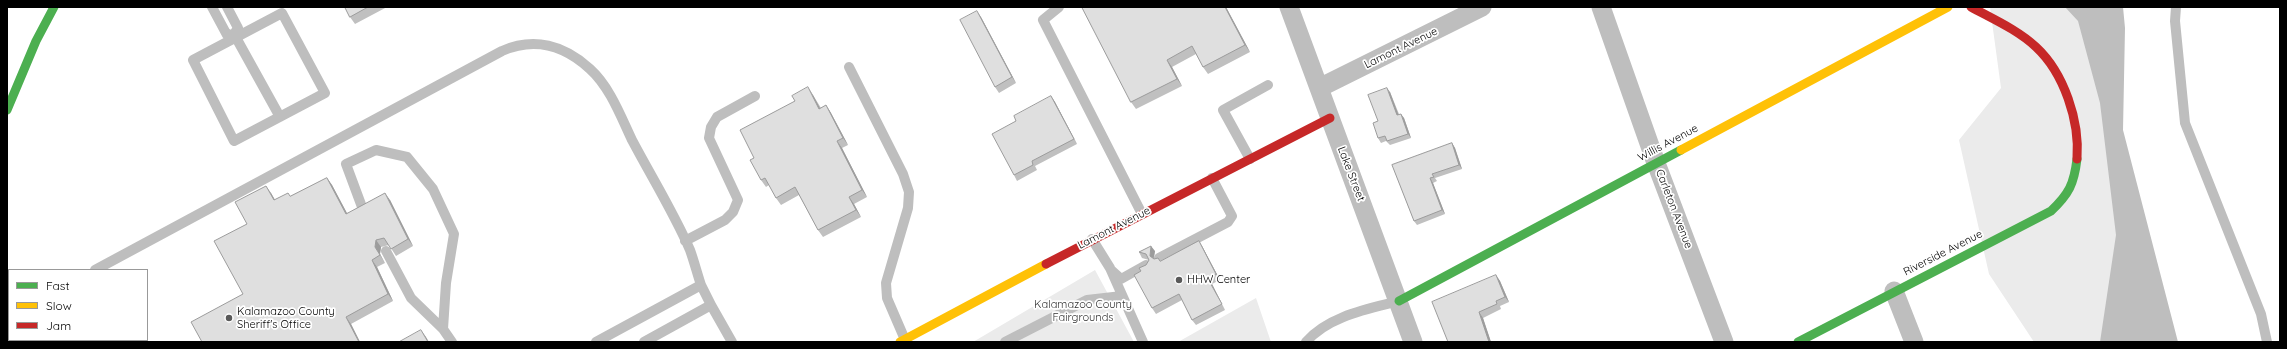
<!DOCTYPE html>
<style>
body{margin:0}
#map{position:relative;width:2287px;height:349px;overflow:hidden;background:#fff;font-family:Quicksand,sans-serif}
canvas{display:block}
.frame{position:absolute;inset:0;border:8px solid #000;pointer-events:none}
.legend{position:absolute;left:8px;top:269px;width:140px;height:72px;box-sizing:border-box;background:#fff;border:1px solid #999;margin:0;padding:5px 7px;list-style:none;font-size:12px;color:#000}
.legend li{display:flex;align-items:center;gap:8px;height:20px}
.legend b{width:20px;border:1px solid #999}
</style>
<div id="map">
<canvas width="2287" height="349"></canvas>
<div class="frame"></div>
<ul class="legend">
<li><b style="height:5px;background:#4caf50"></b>Fast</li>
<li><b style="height:5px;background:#ffc107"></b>Slow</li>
<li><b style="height:5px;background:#c62828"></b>Jam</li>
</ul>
</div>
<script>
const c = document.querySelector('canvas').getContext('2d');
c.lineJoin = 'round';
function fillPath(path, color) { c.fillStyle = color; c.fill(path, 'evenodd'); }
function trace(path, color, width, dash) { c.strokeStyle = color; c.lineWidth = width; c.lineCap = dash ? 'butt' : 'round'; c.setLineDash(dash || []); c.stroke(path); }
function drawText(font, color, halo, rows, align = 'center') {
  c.font = font + ' Quicksand,sans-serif'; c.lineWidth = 3.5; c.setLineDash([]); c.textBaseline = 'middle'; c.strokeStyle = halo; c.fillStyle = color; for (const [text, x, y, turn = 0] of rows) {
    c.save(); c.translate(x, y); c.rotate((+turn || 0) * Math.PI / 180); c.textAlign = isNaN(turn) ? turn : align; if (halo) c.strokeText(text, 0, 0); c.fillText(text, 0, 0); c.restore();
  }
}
fillPath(new Path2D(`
 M1990,7H2090L2110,107L2124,342H2034L1989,274L1959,140L2001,88Z
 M1095,270L1134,342H973Z
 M1256,298L1271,342H1178Z`), '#ebebeb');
fillPath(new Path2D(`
 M2065,7H2123L2125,28L2123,130L2178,342H2100L2116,235L2100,103L2078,21Z`), '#bebebe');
trace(new Path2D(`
 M212,7L227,35L234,34
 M227,7L238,28L234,34
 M1059,7L1043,20L1142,214
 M2176,7L2175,21L2185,123L2261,314L2267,342
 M282,13L325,93L234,141L193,60Z
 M234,34L280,117
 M849,67L903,174L909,192L908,208L886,283L887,298L906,342
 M1250,159L1223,110L1268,85
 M362,207L346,164L376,150L407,157L433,189L454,234L446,283L443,329L411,298L386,251
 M1092,239L1110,268L1143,342
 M685,241L725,220L733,212L738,200L709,138L711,127L717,117L755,96
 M1159,258L1228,222L1232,216L1212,178
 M95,270L502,51C534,37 564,45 590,69C610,87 621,117 632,140C651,176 674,213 690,250C694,261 697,273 701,285
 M1111,270L1121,279L1146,265
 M443,329L452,342
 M7,339L9,334
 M596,342L701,285L711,305
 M644,342L711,305L732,342
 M1005,342L1087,300L1122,296
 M1306,342C1328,316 1368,309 1399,301`), '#bebebe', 10);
trace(new Path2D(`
 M1289,7L1413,342
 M1601,7L1656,163L1724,342
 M1319,88L1482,7
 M1894,291L1914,342`), '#bebebe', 19);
trace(new Path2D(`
 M7,110L36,41L54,7
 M1399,301L1681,150
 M1798,342L2051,211C2069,194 2074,184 2077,159`), '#4caf50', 9);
trace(new Path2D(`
 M1681,150L1948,7
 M900,342L1046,264`), '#ffc107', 9);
trace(new Path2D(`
 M1971,7C1993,19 2018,30 2036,47C2064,73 2080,121 2077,159
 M1046,264L1330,118`), '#c62828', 9);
fillPath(new Path2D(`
 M345,7H387L355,24L350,17Z
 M1082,7H1226L1250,52L1208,74L1203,67L1196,54L1172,67L1182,86L1136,109L1131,102Z
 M981,17L1016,83L999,93L995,87Z
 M1390,92L1399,114L1404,118L1411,138L1390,145L1386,141L1381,143L1378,138V121Z
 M813,95L821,108L826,105L831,113L848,145L842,148L867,197L854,204L861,217L823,237L818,230L799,195L781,205L776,198L769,185L766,187L761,180L754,158Z
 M1051,96L1055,102L1077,144L1035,166L1037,170L1017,181L1014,175L1016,121Z
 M1452,143L1455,148L1462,169L1435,178L1437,181L1433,183L1445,214L1417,225L1414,221L1392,165Z
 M327,178L332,185L347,213L390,200L413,246L396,256L389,245L381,247L380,254L385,263L377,267L393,301L351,324L360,342H202L243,294L247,224L271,193L275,200L291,196Z
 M1199,241L1202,246L1220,280L1212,284L1225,310L1196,325L1192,320L1182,300L1156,314L1152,308L1141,271L1149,260L1142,258L1139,252L1155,251L1154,259L1158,258L1160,261Z
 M1496,275L1500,281L1509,302L1500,306L1501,309L1483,318L1491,342H1448Z`), '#c0c0c0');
fillPath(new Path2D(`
 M1225,7H1226L1250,52L1245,45Z
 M977,11L981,17L1016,83L1012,77Z
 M1167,60L1172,67L1182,86L1177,79Z
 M808,87L813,95L824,116L819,109Z
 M1387,88L1390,92L1400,119L1397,115Z
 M1051,96L1055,102L1077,144L1074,139Z
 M826,105L831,113L848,145L843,138Z
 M1401,114L1404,118L1411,138L1408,134Z
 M837,141L842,148L867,197L862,190Z
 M1452,143L1455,148L1462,169L1459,165Z
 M327,178L332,185L351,221L346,214Z
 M1430,178L1433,183L1445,214L1442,210Z
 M266,186L271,193L279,207L274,200Z
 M385,193L390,200L413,246L408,239Z
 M849,197L854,204L861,217L856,210Z
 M376,240L381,247L380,254L385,263L375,247Z
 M1199,241L1202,246L1220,280L1216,274Z
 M1151,246L1155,251L1153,261L1150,256Z
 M372,260L377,267L393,301L388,294Z
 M1496,275L1500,281L1509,302L1505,297Z
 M1208,279L1212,284L1225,310L1222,304Z
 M1479,312L1483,318L1491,342H1489Z
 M346,317L351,324L360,342H359Z
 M421,330L426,337L429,342H428Z`), '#9c9c9c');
const building = new Path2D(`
 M345,7H368L350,17Z
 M1082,7H1225L1245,45L1203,67L1192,46L1167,60L1177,79L1131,102Z
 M977,11L1012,77L995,87L960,20Z
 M808,87L819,109L826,105L843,138L837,141L862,190L849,197L856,210L818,230L795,187L776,198L765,178L761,180L750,160L754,158L740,130L795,101L792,96Z
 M1387,88L1397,115L1401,114L1408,134L1387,141L1385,136L1378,138L1373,123L1378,121L1368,95Z
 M1051,96L1074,139L1032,161L1033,165L1014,175L992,134L1016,121L1014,116Z
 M1452,143L1459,165L1432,174L1434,177L1430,178L1442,210L1414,221L1392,165Z
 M327,178L346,214L385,193L408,239L391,249L384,238L376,240L375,247L380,255L372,260L388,294L346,317L359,342H202L191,322L243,294L214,241L247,224L235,202L266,186L274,200L288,193L290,196Z
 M1199,241L1216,274L1208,279L1222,304L1192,320L1179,294L1152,308L1134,275L1141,271L1139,268L1146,265L1149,260L1146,254L1139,252L1151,246L1150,256L1154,259L1158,258L1160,261Z
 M1496,275L1505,297L1496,301L1497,304L1479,312L1489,342H1448L1432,302Z
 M421,330L428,342H399Z`);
fillPath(building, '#dfdfdf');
trace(building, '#9c9c9c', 1);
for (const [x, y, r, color] of [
 [1179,280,4,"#595959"],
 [229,318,4,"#595959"]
]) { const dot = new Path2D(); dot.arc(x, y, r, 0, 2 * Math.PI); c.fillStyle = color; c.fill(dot); trace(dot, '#fff', 1.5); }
drawText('11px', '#000', '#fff', [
 ["Lamont Avenue",1401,48,-26],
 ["Willis Avenue",1668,143,-28],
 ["Lake Street",1351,174,69],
 ["Carleton Avenue",1674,209,69],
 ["Lamont Avenue",1114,228,-27],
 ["Riverside Avenue",1943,253,-27]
]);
drawText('11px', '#000', '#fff', [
 ["HHW Center",1187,280],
 ["Kalamazoo County",237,312],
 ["Sheriff's Office",237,325]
], 'left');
drawText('11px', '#323232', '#fff', [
 ["Kalamazoo County",1083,305],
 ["Fairgrounds",1083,318]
]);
</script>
